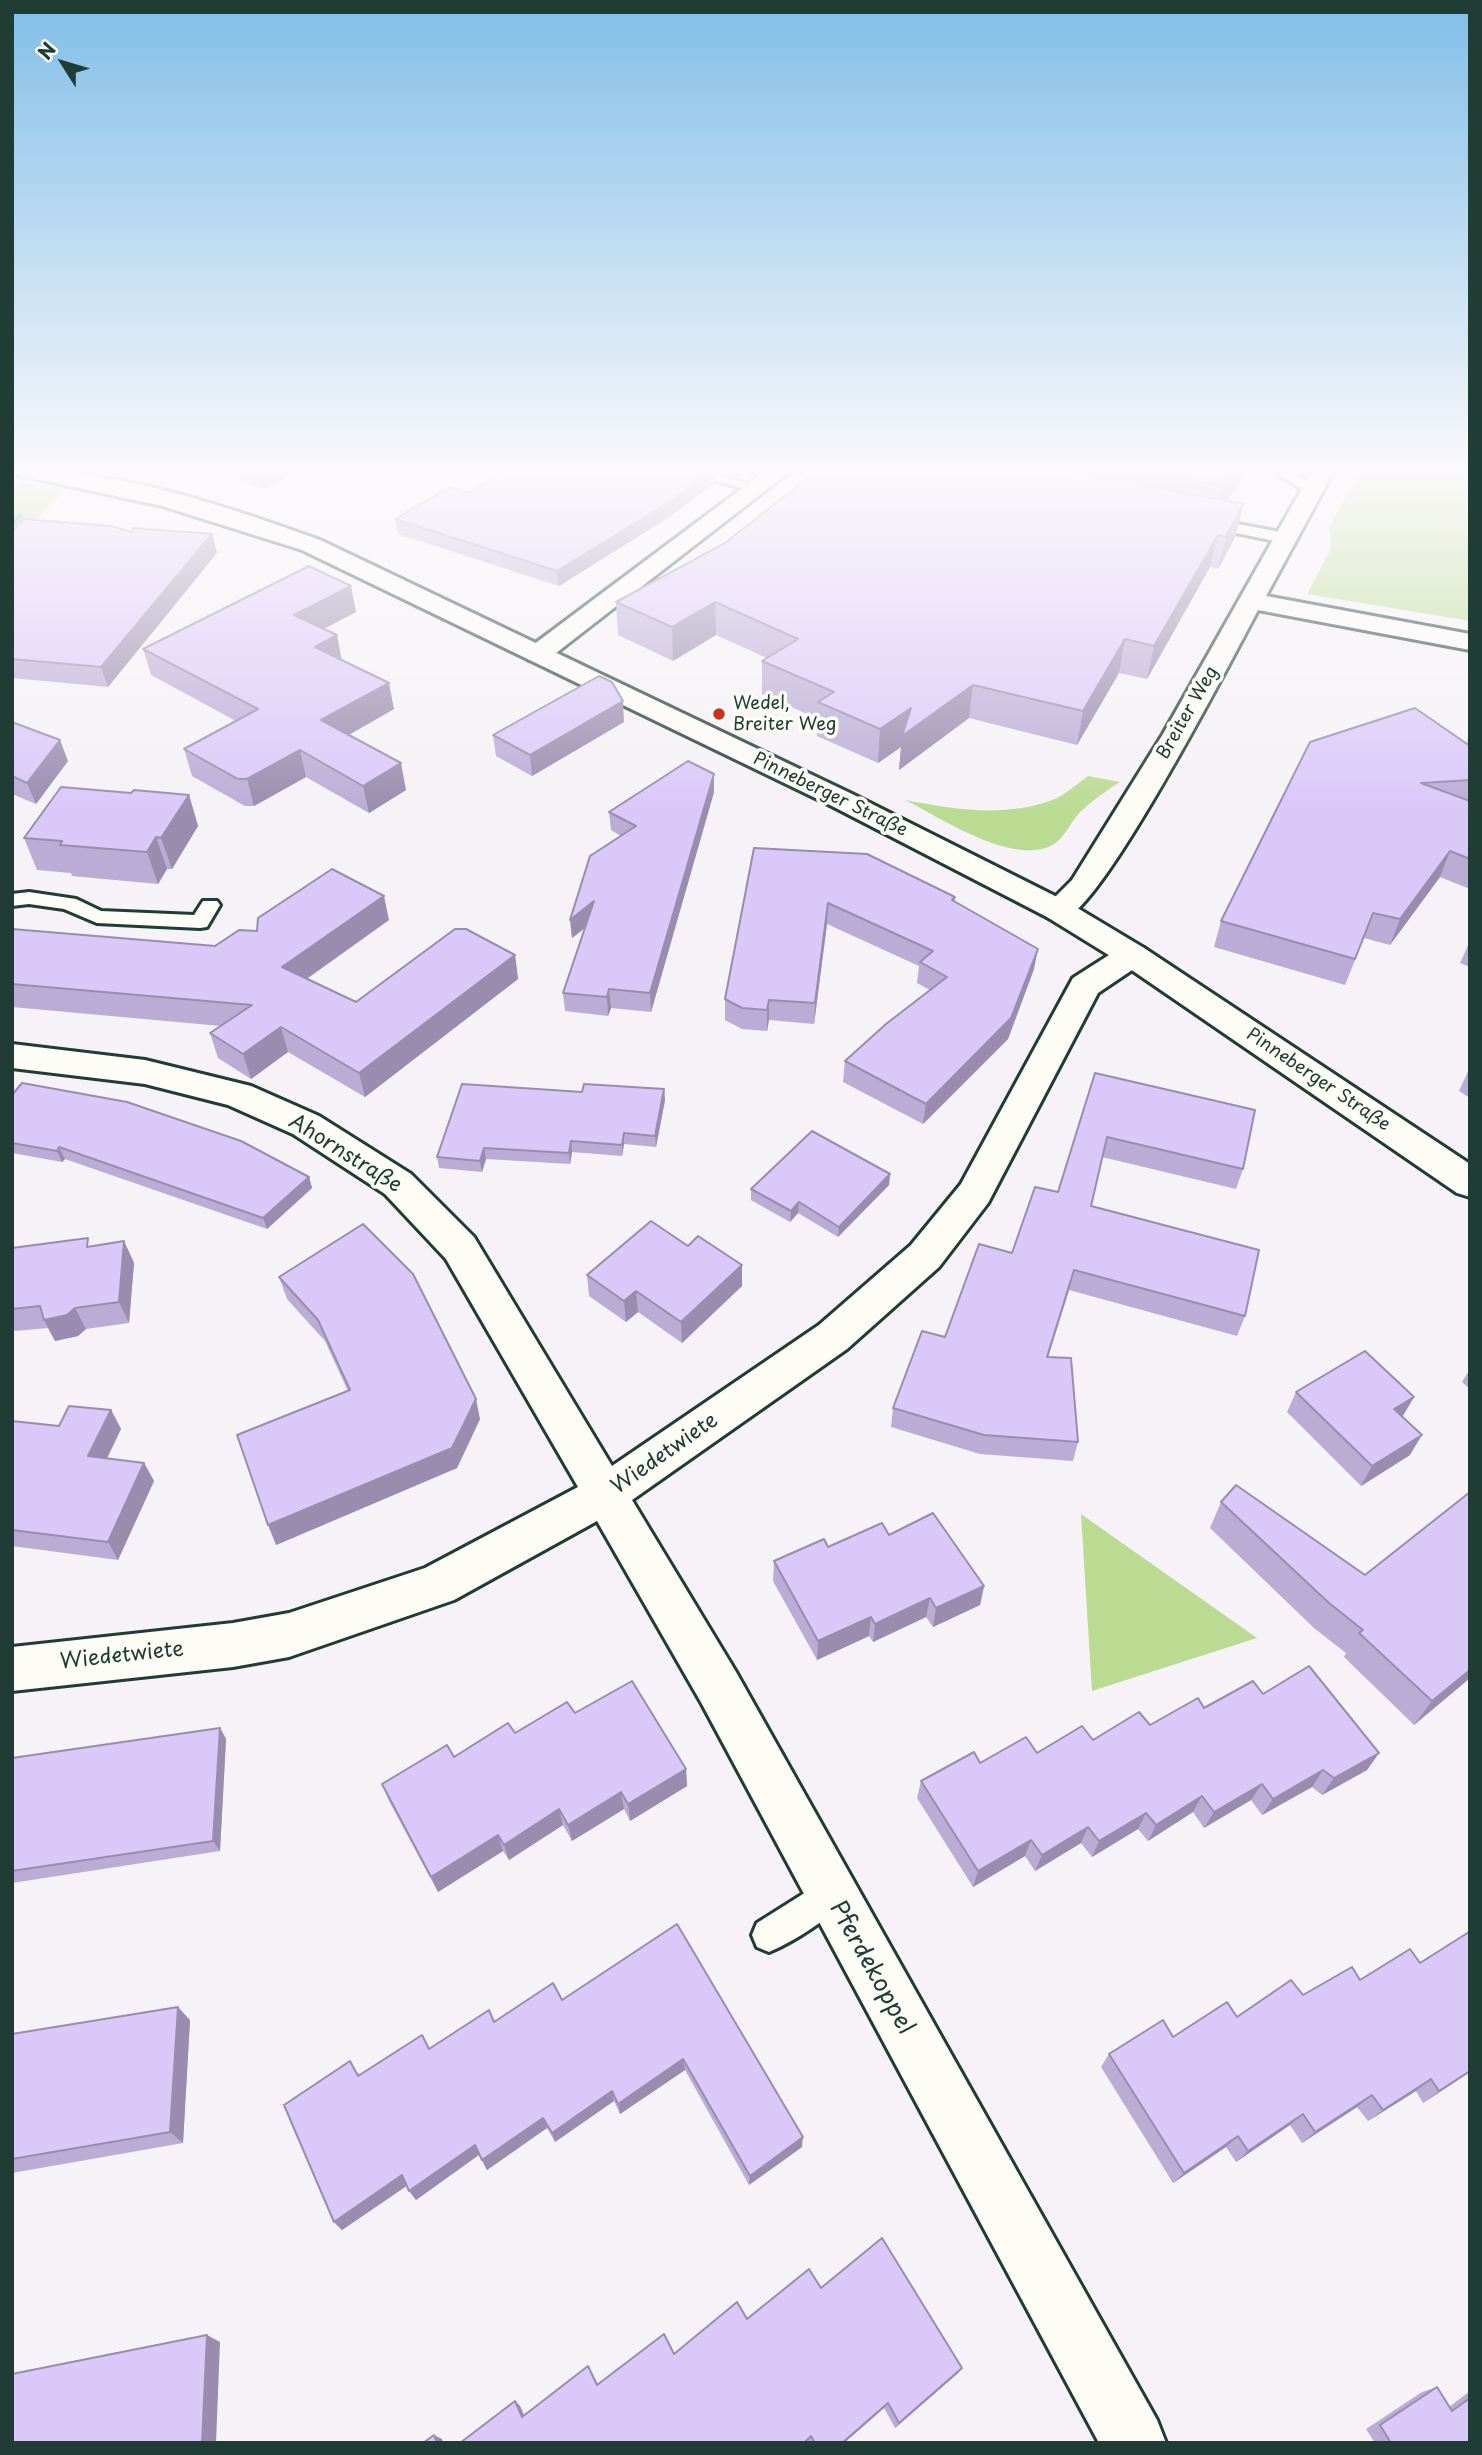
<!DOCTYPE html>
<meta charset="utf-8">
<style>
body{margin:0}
#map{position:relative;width:1482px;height:2455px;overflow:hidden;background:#f6f2f7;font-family:"Playpen Sans",sans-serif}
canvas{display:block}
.frame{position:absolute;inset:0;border:14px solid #1f3d34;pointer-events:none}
.north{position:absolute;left:28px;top:28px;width:70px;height:70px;-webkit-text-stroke:5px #fdfcf7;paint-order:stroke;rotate:307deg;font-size:19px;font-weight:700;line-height:28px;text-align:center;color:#1f3d34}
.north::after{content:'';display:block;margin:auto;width:24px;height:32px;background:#1f3d34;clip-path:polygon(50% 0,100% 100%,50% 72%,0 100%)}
</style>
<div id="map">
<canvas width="1482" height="2455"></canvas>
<div class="frame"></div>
<div class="north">N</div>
</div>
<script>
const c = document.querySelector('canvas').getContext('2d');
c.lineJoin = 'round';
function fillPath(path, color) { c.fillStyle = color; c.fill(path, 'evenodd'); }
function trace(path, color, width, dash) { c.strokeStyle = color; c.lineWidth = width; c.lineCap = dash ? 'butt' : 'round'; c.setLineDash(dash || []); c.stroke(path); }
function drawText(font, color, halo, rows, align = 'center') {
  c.font = font + ' "Playpen Sans",sans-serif'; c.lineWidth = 7; c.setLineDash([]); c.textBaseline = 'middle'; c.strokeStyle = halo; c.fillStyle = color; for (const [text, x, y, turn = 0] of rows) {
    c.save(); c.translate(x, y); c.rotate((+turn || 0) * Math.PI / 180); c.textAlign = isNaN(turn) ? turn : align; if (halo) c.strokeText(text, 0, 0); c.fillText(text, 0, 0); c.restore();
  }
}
fillPath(new Path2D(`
 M1361,469H1470V621L1307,594L1331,549L1329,528Z
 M21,482L65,490L12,544V491Z
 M1088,776L1120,782C1106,791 1093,800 1081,811C1072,820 1065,837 1054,844C1015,868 941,818 905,800C953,809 1004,818 1052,800C1064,796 1077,784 1088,776Z
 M1081,1514L1257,1638L1092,1691Z`), '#bbdb93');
fillPath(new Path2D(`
 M20,513L24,516L12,528V519Z`), '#5d93a0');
const service = new Path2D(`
 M676,469H699L762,488L755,492Z
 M1268,469H1286L1319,489L1317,492H1307Z
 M1207,518L1285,533L1293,538L1285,543L1202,526L1199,523Z
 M29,892L76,899L101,911L194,915L203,901H217L220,905L207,927L200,928L97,923L64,909L29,904L12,906V894Z
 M830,1877L842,1882L847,1894C838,1915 791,1943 769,1952L757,1947L752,1935L757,1923Z`);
const minor = new Path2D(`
 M768,469H793L547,660H529L525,654L529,648Z
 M1132,944L1144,948L1148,955L1144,962L1098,993L988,1203L939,1267L847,1349L632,1500L736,1672L1157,2420L1166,2443H1099L702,1704L597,1521L454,1600L289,1657L233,1667L12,1691V1647L233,1623L289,1613L425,1568L578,1487L446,1259L385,1194L293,1134L228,1105L145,1084L12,1068V1044L145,1060L251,1086L319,1116L411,1174L474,1237L612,1466L819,1325L911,1245L961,1184L1073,978L1120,948Z`);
const tertiary = new Path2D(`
 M1313,469H1335L1266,596L1470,634V650L1258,610C1231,661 1107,900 1067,917C1060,921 1054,919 1047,917L1042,910L1072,880L1163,734Z`);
const secondary = new Path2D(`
 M12,469C116,469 223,505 320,540L852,794L1069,903L1144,948L1470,1164V1197L1457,1193L1120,962L1047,917L832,806L302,550L162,506L14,474Z`);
trace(service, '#1f3d34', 6);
trace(minor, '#1f3d34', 6);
trace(tertiary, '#1f3d34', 6);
trace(secondary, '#1f3d34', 6);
fillPath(service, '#fdfcf7');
fillPath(minor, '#fdfcf7');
fillPath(tertiary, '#fdfcf7');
fillPath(secondary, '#fdfcf7');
fillPath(new Path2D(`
 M211,469H305L263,489Z
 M508,469H735L727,475L715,471V483L666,519L559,586L398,534L395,519L468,493Z
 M819,469H1243L1240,482L1227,501L1236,536L1218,569L1210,567L1147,679L1119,673L1077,745L969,718L899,770L901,747L878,763L817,736L818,719L762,694V661L767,658L716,635L673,661L618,635L616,602L725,543Z
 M12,531L212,534L217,553L108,687L12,678Z
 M356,612L324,629L342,660L394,709L349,735L406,790L369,813L306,777L254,806H245L192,776L184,749L236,721L151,675L143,649Z
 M1470,721V889L1440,877L1390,945L1364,938L1345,985L1214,947L1221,921L1467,744Z
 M12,722L68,761L36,804L12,794Z
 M624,722L532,776L496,756L493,735Z
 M714,774V792L651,1012L611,1008L608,1016L565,1011L563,993L585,928L572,938L621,836L611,830L609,812Z
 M131,793L189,795L198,826L172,869H167L158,884L72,876L71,873L37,870L24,838Z
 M754,848L955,897V902L1034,969L1008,1039L923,1124L843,1082L845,1061L930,990L917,983L919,966L827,924L814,1024L769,1020L767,1031L742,1029L725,1020V999Z
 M389,920L307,979L356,1002L515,955L518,979L365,1097L288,1052L251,1079L218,1058L210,1033L221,1026L12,1007V929L215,946L257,931Z
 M1470,941V967L1460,963Z
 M1470,1067V1098L1459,1091Z
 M1095,1073L1243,1169L1236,1189L1102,1157L1091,1206L1245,1316L1237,1336L1069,1290L1048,1357L1078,1442L1073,1461L980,1454L891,1427L893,1408L945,1337L1012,1253L1058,1192Z
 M664,1089L665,1100L656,1147L624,1144L622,1156L572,1152L570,1164L486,1159L482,1172L439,1168L437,1157L582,1092Z
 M12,1095L309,1177L312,1188L267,1229L65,1159L62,1162L12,1153Z
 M890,1174L889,1185L838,1237L798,1213L790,1222L751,1200V1189Z
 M124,1241L134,1263L129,1323L86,1329L78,1336L55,1341L48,1328L15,1331L12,1326V1248L92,1246Z
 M688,1246L742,1265V1286L682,1343L638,1312L626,1322L589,1296L587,1275Z
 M279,1277L480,1419L457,1468L276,1545L348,1391L325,1341L287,1299Z
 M1470,1369V1389L1462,1382Z
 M1296,1392L1414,1397L1403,1416L1410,1455L1361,1486L1287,1412Z
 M111,1410L121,1429L107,1458L144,1463L154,1481L118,1560L12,1546V1421L59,1426Z
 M1470,1492V1678L1414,1725L1344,1657L1346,1653L1314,1628L1210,1528L1221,1502L1365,1575Z
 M889,1535L984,1586L980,1605L933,1627L926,1617L873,1642L869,1636L817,1660L773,1581L774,1561L828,1547Z
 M1263,1694L1379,1753L1367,1770L1322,1795L1312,1787L1262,1815L1251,1800L1204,1828L1193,1812L1148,1841L1138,1829L1092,1857L1081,1843L1035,1871L1025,1856L973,1887L917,1798L921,1781L980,1763L1037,1753L1093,1740L1150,1725L1204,1708Z
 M575,1713L686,1769L687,1786L630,1821L624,1809L572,1841L563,1825L509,1860L503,1851L438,1892L389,1801L382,1784L515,1733Z
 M220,1728L226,1739L220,1851L12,1883V1758Z
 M677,1924L802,2147L749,2185L685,2070L620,2114L614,2101L555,2142L547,2128L487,2170L479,2155L416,2200L407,2186L342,2230L334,2222L358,2072L360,2075L429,2049L494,2022L562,2000Z
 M1470,1933V2072L1423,2103L1416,2091L1368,2121L1357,2107L1302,2143L1290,2125L1236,2162L1226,2147L1173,2183L1101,2067L1109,2054L1173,2037L1360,1980L1420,1963Z
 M190,2020L183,2143L12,2173V2034Z
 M821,2288L962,2368L957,2374L895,2428L884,2408L844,2443H811L810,2441L808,2443H460L515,2401L520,2406L524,2415L592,2373L598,2384L674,2354L747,2319Z
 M1437,2387L1449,2407L1470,2391V2443H1375L1366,2429L1422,2392Z`), '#bbacd6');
fillPath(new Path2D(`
 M258,469H305L263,489Z
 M715,469V483L666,519L559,586L557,571Z
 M727,469H735L727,475Z
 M1235,469H1243L1240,482L1216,517L1223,486Z
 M1243,504L1236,536L1218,569L1226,537Z
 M212,534L217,553L108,687L101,667Z
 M1218,535L1210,567L1147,679L1154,646Z
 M351,586L356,612L300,641L294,615Z
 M715,602L716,635L673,661L672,627Z
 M337,635L342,661L315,647Z
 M1125,639L1119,673L1077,745L1083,711Z
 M389,683L394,709L327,747L321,720Z
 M973,685L969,718L899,770L901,747L878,763L880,729L911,708Z
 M623,701L624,722L532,776L530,755Z
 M60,740L68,761L36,804L27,783Z
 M300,750L306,777L254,806L247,779Z
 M401,763L406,790L369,813L363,786Z
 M714,774V792L651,1012L650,993Z
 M189,795L198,826L172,869L161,838Z
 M156,837L167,869L158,884L147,852Z
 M1450,851L1440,877L1390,945L1400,919Z
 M384,896L389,920L289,991L282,967Z
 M594,901L595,920L572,938L570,920Z
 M828,903L827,924L814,1024L815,1003Z
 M1038,949L1034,969L1008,1039L923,1124L926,1104Z
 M515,955L518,979L365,1097L359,1073Z
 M609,989L611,1008L608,1016L607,997Z
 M769,1000V1020L767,1031V1010Z
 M281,1027L288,1052L251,1079L243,1054Z
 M664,1089L665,1100L656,1147L655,1136Z
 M624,1133V1144L622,1156V1145Z
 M571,1141L572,1152L570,1164L569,1153Z
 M59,1147L65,1159L62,1162L57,1151Z
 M484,1148L486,1159L482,1172L480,1161Z
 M890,1174L889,1185L838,1237L839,1227Z
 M309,1177L312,1188L267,1229L263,1218Z
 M799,1202L798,1213L790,1222L791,1211Z
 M124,1241L134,1263L129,1323L119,1302Z
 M742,1265V1286L682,1343L681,1322Z
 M1074,1270L1069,1290L1042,1376L1047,1357Z
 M636,1291L638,1312L626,1322L624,1301Z
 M75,1308L86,1329L78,1336L55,1341L44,1320Z
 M1414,1397L1402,1417L1394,1409Z
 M476,1399L480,1419L457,1468L276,1545L268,1525Z
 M111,1410L121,1429L99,1475L88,1456Z
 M1422,1435L1410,1455L1361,1486L1372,1466Z
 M144,1463L154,1481L118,1560L108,1542Z
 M984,1586L980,1605L933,1627L936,1608Z
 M930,1598L926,1617L873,1642L875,1624Z
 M871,1617L869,1636L817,1660L818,1641Z
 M1470,1670V1678L1414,1725L1432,1701Z
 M220,1728L226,1739L220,1851L213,1841Z
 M1379,1753L1367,1770L1322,1795L1334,1778Z
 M686,1769L687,1786L630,1821L628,1804Z
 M1323,1770L1312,1787L1262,1815L1273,1799Z
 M1262,1784L1251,1800L1204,1828L1214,1812Z
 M621,1792L624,1809L572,1841L568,1825Z
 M1202,1796L1193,1812L1148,1841L1156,1825Z
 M559,1809L563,1825L509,1860L504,1845Z
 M1146,1813L1138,1829L1092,1857L1099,1841Z
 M1088,1827L1081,1843L1035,1871L1042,1855Z
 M498,1835L503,1851L438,1892L431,1877Z
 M1031,1840L1025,1856L973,1887L978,1871Z
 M178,2007L190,2020L183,2143L170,2132Z
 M683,2059L685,2070L620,2114L618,2104Z
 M1470,2071V2072L1423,2103L1439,2091Z
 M1431,2079L1416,2091L1368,2121L1383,2110Z
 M612,2091L614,2101L555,2142L552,2133Z
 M1372,2095L1357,2107L1302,2143L1315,2132Z
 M1303,2114L1290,2125L1236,2162L1248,2151Z
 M543,2118L547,2128L487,2170L482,2160Z
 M1238,2136L1226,2147L1173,2183L1184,2173Z
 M803,2137L802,2147L749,2185L750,2176Z
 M475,2145L480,2154L416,2200L409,2191Z
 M402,2175L409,2184L342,2230L334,2222Z
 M207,2335L220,2342L216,2443H202Z
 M962,2368L957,2374L895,2428L899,2423Z
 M515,2401L520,2406L527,2422L522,2417Z
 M888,2403L884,2408L844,2443H842Z
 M434,2435L442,2439L443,2443H437Z`), '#998cae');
const building = new Path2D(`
 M508,469H715L666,504L557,571L395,519L450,487L468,493Z
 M819,469H1059L1243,504L1226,537L1218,535L1154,646L1125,639L1083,711L973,685L902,736L911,708L880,729L818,702L834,692L762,661L798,639L715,602L672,627L616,602L725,543Z
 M1129,469H1235L1223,486Z
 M24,519L111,526L132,532L133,528L212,534L101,667L12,659V531Z
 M309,566L351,586L294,615L337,635L315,647L389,683L321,720L401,763L363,786L300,750L247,779H238L184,749L258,709L143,649Z
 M599,676L612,682L623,701L530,755L493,735Z
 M1415,708L1470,746V780L1421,783L1470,801V859L1450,851L1400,919L1373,913L1355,959L1221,921L1310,742Z
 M12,722L60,740L27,783L12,776Z
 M688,761L714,774L650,993L609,989L607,997L563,993L594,901L570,920L590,856L636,826L609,812Z
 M61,787L131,793L134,790L189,795L161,838L156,837L147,852L60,845L62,841L24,838Z
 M754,848L867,854L955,897L952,900L1038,949L1011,1018L926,1104L845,1061L886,1024L947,977L920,962L933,951L828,903L815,1003L769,1000L767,1010L742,1008L725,999Z
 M332,869L384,896L282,967L356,1002L455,929H466L515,955L359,1073L281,1027L243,1054L210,1033L252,1005L12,984V929L215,946L239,930L257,931L258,918Z
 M1095,1073L1255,1110L1243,1169L1107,1137L1091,1206L1259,1250L1245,1316L1074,1270L1047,1357L1071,1358L1078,1442L984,1435L893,1408L922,1331L945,1337L979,1244L1012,1253L1035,1187L1058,1192Z
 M22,1083L127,1102L241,1141L309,1177L263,1218L59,1147L57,1151L12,1143V1095Z
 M462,1084L582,1092L584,1084L664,1089L655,1136L624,1133L622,1145L571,1141L569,1153L484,1148L480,1161L437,1157Z
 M812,1131L890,1174L839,1227L799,1202L791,1211L751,1189Z
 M651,1221L688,1246L698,1236L742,1265L681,1322L636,1291L624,1301L587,1275Z
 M363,1224L413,1274L476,1399L452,1448L268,1525L237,1435L350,1390L318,1320L279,1277Z
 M88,1238L87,1247L124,1241L119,1302L75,1308L67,1315L44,1320L40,1306L12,1309V1248Z
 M1365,1351L1414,1397L1394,1409L1422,1435L1372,1466L1296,1392Z
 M69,1406L111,1410L88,1456L144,1463L108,1542L12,1530V1421L59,1426Z
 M1236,1485L1365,1575L1470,1492V1670L1432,1701L1359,1633L1363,1630L1329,1603L1221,1502Z
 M933,1513L984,1586L936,1608L930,1598L875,1624L871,1617L818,1641L774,1561L824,1539L828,1547L882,1523L889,1535Z
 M1309,1666L1379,1753L1334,1778L1323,1770L1273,1799L1262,1784L1214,1812L1202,1796L1156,1825L1146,1813L1099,1841L1088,1827L1042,1855L1031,1840L978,1871L921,1781L974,1752L980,1763L1026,1737L1037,1753L1082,1726L1093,1740L1139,1712L1150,1725L1198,1698L1204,1708L1253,1681L1263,1694Z
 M632,1681L686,1769L628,1804L621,1792L568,1825L559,1809L504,1845L498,1835L431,1877L382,1784L447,1745L454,1757L508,1723L515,1733L567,1702L575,1713Z
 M220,1728L213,1841L12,1871V1758Z
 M677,1924L803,2137L750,2176L683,2059L618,2104L612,2091L552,2133L543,2118L482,2160L475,2145L409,2191L402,2175L334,2222L284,2105L350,2061L358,2076L422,2035L429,2049L489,2010L494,2022L553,1983L562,2000Z
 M1469,1932L1470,1933V2071L1439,2091L1431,2079L1383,2110L1372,2095L1315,2132L1303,2114L1248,2151L1238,2136L1184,2173L1109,2054L1163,2020L1173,2037L1227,2002L1237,2017L1291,1980L1303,1995L1352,1967L1360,1980L1410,1949L1420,1963Z
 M178,2007L170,2132L12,2159V2034Z
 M882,2238L962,2368L899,2423L888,2403L842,2443H815L811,2436L804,2443H460L515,2401L522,2417L588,2366L597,2385L664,2334L674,2354L737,2302L747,2319L809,2269L821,2288Z
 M207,2335L202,2443H12V2374Z
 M1437,2387L1452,2411L1470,2398V2443H1391L1380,2425Z
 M434,2435L437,2443H423Z`);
fillPath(building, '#dac8f9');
trace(building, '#998cae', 2);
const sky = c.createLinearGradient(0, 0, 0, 813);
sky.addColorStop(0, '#81bee8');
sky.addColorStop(0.58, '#fbf9fb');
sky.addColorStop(1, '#fbf9fb00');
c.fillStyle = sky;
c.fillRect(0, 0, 1482, 813);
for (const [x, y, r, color] of [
 [719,714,7,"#c8321e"]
]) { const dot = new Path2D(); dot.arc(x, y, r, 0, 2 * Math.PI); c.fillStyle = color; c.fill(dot); trace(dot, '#fdfcf7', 2.5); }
drawText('18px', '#1f3d34', '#fdfcf7', [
 ["Wedel,",733,704],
 ["Breiter Weg",733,725]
], 'left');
drawText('18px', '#1f3d34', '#fdfcf7', [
 ["Breiter Weg",1188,713,-60],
 ["Pinneberger Straße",830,795,26],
 ["Pinneberger Straße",1318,1080,34]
]);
drawText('21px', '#1f3d34', '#fdfcf7', [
 ["Ahornstraße",345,1154,32],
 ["Wiedetwiete",665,1454,-35],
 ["Wiedetwiete",122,1656,-6]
]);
drawText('24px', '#1f3d34', '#fdfcf7', [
 ["Pferdekoppel",871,1968,61]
]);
</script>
